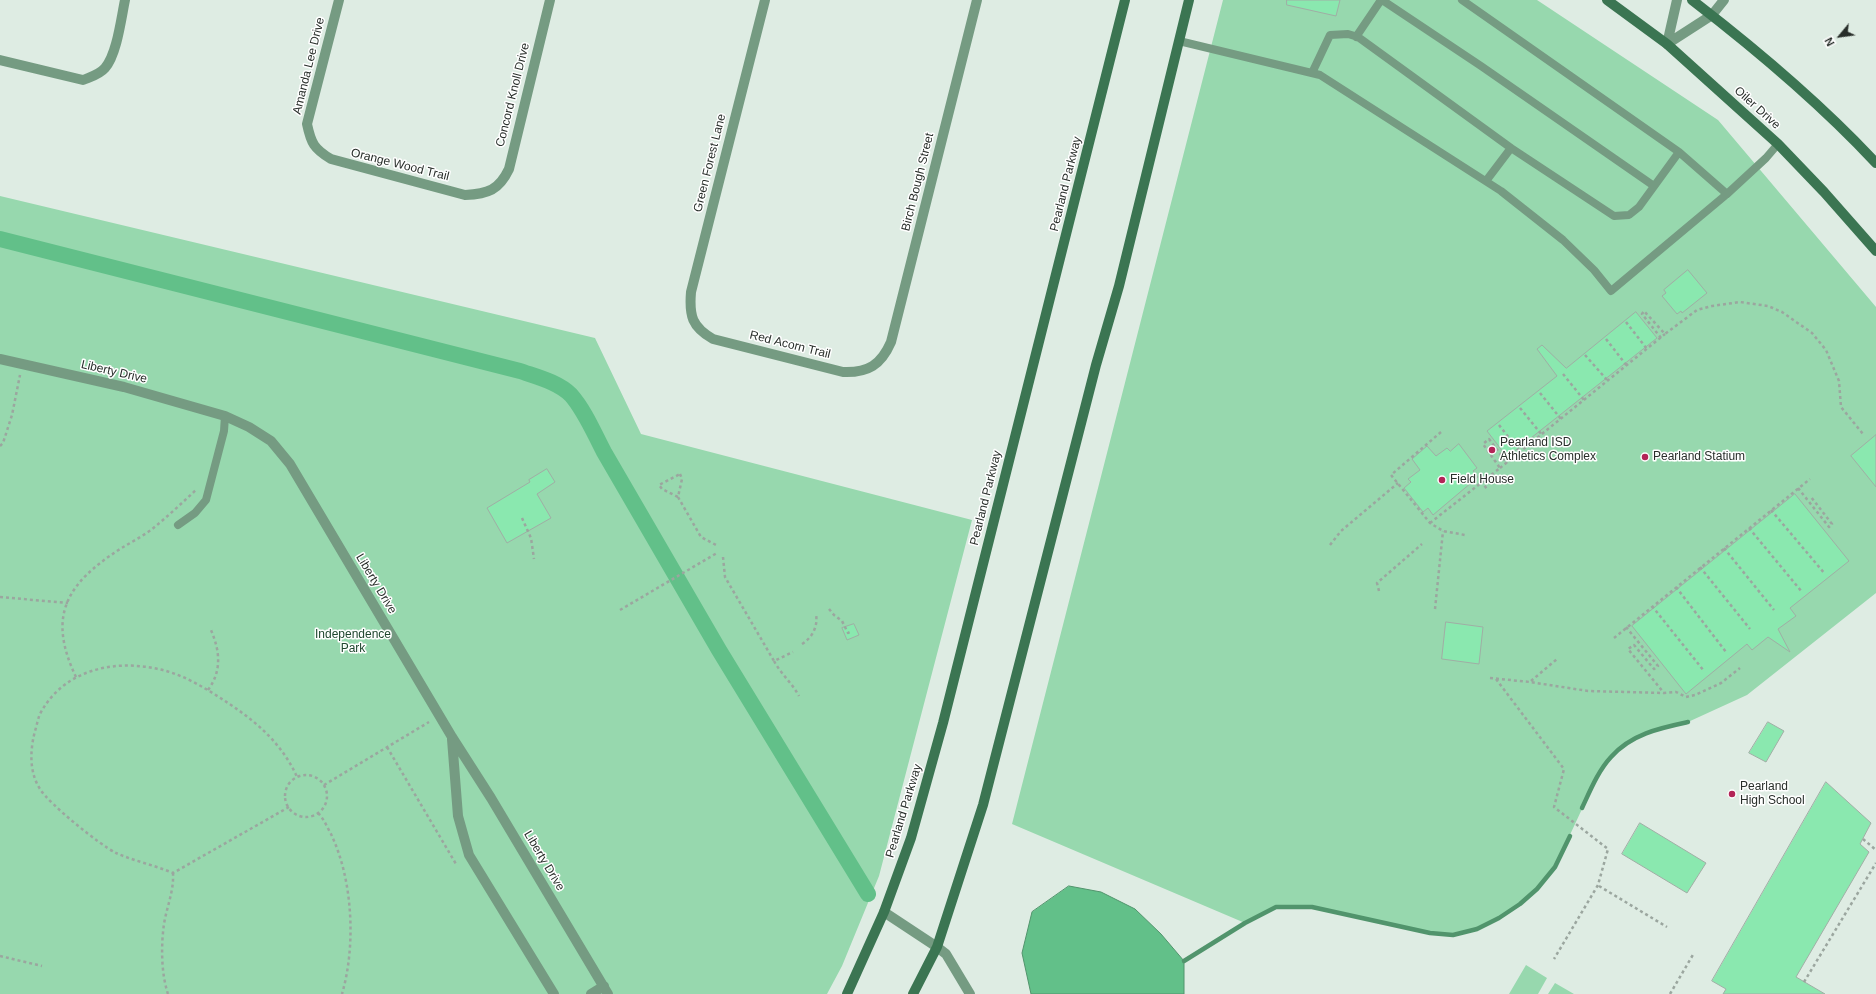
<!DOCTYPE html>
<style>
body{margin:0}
#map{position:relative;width:1876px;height:994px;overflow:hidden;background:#deece3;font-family:Arial,sans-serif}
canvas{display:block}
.north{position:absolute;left:1820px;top:16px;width:40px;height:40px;-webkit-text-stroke:3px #fff;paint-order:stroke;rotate:241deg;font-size:11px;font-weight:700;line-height:16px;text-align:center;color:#282e2a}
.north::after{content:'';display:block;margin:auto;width:14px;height:18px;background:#282e2a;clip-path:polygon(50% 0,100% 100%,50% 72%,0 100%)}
</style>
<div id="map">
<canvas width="1876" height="994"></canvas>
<div class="north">N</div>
</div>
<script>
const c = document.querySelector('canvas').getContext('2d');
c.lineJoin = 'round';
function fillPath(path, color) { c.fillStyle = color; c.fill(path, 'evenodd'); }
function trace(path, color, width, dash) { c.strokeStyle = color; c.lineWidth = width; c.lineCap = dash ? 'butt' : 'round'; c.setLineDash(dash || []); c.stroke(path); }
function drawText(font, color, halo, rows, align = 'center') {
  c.font = font + ' Arial,sans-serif'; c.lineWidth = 3; c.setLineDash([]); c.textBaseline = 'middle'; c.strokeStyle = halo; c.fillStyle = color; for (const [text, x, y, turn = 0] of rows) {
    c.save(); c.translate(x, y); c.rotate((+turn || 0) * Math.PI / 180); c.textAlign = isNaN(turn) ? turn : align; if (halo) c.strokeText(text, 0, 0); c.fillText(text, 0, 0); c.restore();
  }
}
fillPath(new Path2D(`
 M1223,0H1537L1718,120L1876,307V593L1747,695L1688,722L1659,728L1637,736L1611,756L1595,781L1555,867L1537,889L1520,904L1499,918L1477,929L1453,935L1430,933L1312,907H1276L1245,923L1012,824Z
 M0,196L595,338L641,434L972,520L879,876L842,966L827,994H0Z
 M1526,965L1547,978L1538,994H1509Z
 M1555,983L1574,994H1548Z`), '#97d8ae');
const water = new Path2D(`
 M1069,886L1101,892L1135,909L1161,934L1184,961V994H1031L1022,953L1032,912Z`);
fillPath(water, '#62c089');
trace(water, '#51946c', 1);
trace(new Path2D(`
 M1582,808C1590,791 1598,771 1611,757C1631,734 1660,728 1688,722
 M1184,961L1245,923L1276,907H1312L1430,933L1453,935L1477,929L1499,918L1520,904L1537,889L1555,867L1570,836`), '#51946c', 4.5);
trace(new Path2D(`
 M0,239L520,371C537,377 558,382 571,395C585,411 594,433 604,452L719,650L868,894`), '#62c089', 16);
const building = new Path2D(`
 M1287,0H1340L1336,16L1287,5Z
 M1688,270L1707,293L1682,313L1681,311L1677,314L1662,296L1666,293L1664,290Z
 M1636,312L1657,338L1507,457L1487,431L1557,376L1537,349L1542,345L1566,368Z
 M1876,435V487L1851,456Z
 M1459,444L1477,468L1473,471L1478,477L1433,515L1428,508L1423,512L1404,488L1411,482L1408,479L1420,470L1412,459L1427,446L1436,456L1447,448L1450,451Z
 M547,469L555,482L537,494L551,518L507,543L487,508L530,482L529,480Z
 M1795,494L1849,561L1790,608L1796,616L1778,629L1790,652L1768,637L1752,650L1747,644L1686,694L1632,626Z
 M1446,622L1483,627L1479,664L1442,659Z
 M854,624L859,635L847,640L842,628Z
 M1768,722L1784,731L1766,762L1749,753Z
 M1826,782L1871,823L1860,844L1869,852L1796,977L1825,994H1723L1726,989L1712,981Z
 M1640,823L1706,863L1687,893L1622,854Z`);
fillPath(building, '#8ae8af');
trace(building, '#a0aea5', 1);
trace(new Path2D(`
 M1626,322L1647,349
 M1661,338L1642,314L1644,311L1665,334L1697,310L1712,306L1740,302L1768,306L1782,312L1812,333L1826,350L1839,381L1841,407L1863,434
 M1606,339L1627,366
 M1585,355L1608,381
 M1563,374L1584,400
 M1540,393L1561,419
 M1520,408L1542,435
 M1499,425L1520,452
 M1441,432L1391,475L1430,523L1443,531L1465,535
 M0,446L3,443L12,415L20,375
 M1500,468L1665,334
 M680,474L682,479L678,497L662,489L659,485Z
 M1481,481L1487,489
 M1798,488L1829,527L1832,524L1811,497
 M678,497L701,537L716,545
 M1771,510L1825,574
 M522,518L531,538L534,559
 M1430,523L1500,468L1483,444L1489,439L1507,463
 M1749,528L1802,592
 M1330,545L1341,531L1398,483
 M1724,548L1774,610
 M723,557L725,577L774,661L793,652
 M1700,567L1750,629
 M1676,587L1726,652
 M1379,591L1377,583L1422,544
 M0,597L68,603
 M1652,606L1704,671
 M829,609L834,615L842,621L848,633L852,631
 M1435,609L1443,531
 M620,610L717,553
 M1626,627L1658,666L1654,669L1634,645L1628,649L1664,693L1676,692L1686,697L1695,695L1721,683L1740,668
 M1614,638L1810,479
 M802,644C813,637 818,626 816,614
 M774,661C781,674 792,683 799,696
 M76,677C47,616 66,584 120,549C130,543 141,537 151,530C167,517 182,503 197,489
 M1490,678L1530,682L1588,691L1664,693
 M1496,679L1564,769L1554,807L1608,849L1598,885L1554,959
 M1531,681L1557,659
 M208,690C222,671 220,651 211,630
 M387,747L456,864
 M285 796a21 21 0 1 1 42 0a21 21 0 1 1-42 0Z
 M324,785L429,722
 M289,807L173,873C154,865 134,861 116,853C100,845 49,804 40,789C29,772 30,750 35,731C37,725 38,718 40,714C63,670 113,659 158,669C183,674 207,689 228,703C257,722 283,745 297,777
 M318,813C324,819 327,827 331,834C353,880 356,946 342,994
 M1863,839L1876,850
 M1599,886L1667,927
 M0,956L42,966
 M1804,982L1876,863
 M168,994C161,973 161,945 164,924C167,906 174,891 173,873
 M1670,994L1694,953`), '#9ba69f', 2.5, [3, 3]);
trace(new Path2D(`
 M1382,0L1481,66L1654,186
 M1462,0L1679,152
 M1356,37L1381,0
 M1179,41L1320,75L1501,191L1563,240L1594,270L1611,291L1727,194L1766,158L1778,144
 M1312,73L1330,35L1348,34L1358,37L1511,148
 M1486,181L1511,148L1614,216L1629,215L1639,207L1679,152L1727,194
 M178,525L195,513L206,500L224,431L225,416`), '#759b82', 8);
trace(new Path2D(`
 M339,0L307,124C311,143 314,149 331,159L465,195C488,194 499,190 509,169L550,0
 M765,0L691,292C689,316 692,327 713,339L843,372C868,373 881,365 891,342L977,0
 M1677,0L1667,44L1712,15L1724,0
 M0,60L83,80C90,77 99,75 105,68C117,54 121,19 125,0
 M0,359L124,387L225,416L249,427L271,441L290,464L452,737L491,798L608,994
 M452,739L458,816L469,855L554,994
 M884,912L937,947L946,954L970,994
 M591,994L604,986`), '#759b82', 10);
trace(new Path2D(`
 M1607,0L1667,44L1778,144L1824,192L1876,251
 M1692,0C1757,50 1820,103 1876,163
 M847,994L884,912L911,838L943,723L1125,0
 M913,994L937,947L983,805L1096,365L1119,286L1189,0`), '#3b7552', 10);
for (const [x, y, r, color] of [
 [1492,450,4,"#b32457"],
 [1645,457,4,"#b32457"],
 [1442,480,4,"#b32457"],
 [1732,794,4,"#b32457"]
]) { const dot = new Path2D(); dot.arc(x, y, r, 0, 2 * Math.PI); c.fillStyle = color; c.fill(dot); trace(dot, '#fff', 1.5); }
drawText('12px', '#282e2a', '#fff', [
 ["Amanda Lee Drive",309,66,-76],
 ["Concord Knoll Drive",513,95,-76],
 ["Oiler Drive",1757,108,42],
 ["Green Forest Lane",710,163,-76],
 ["Orange Wood Trail",400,165,14],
 ["Birch Bough Street",918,182,-76],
 ["Pearland Parkway",1066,184,-76],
 ["Red Acorn Trail",790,345,14],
 ["Liberty Drive",114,372,13],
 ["Pearland Parkway",986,498,-76],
 ["Liberty Drive",376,584,59],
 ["Pearland Parkway",904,811,-73],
 ["Liberty Drive",544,861,59]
]);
drawText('12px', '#282e2a', '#fff', [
 ["Pearland ISD",1500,443],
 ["Athletics Complex",1500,457],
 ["Pearland Statium",1653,457],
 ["Field House",1450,480],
 ["Pearland",1740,787],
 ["High School",1740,801]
], 'left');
drawText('12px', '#1f472f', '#fff', [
 ["Independence",353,635],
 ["Park",353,649]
]);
</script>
